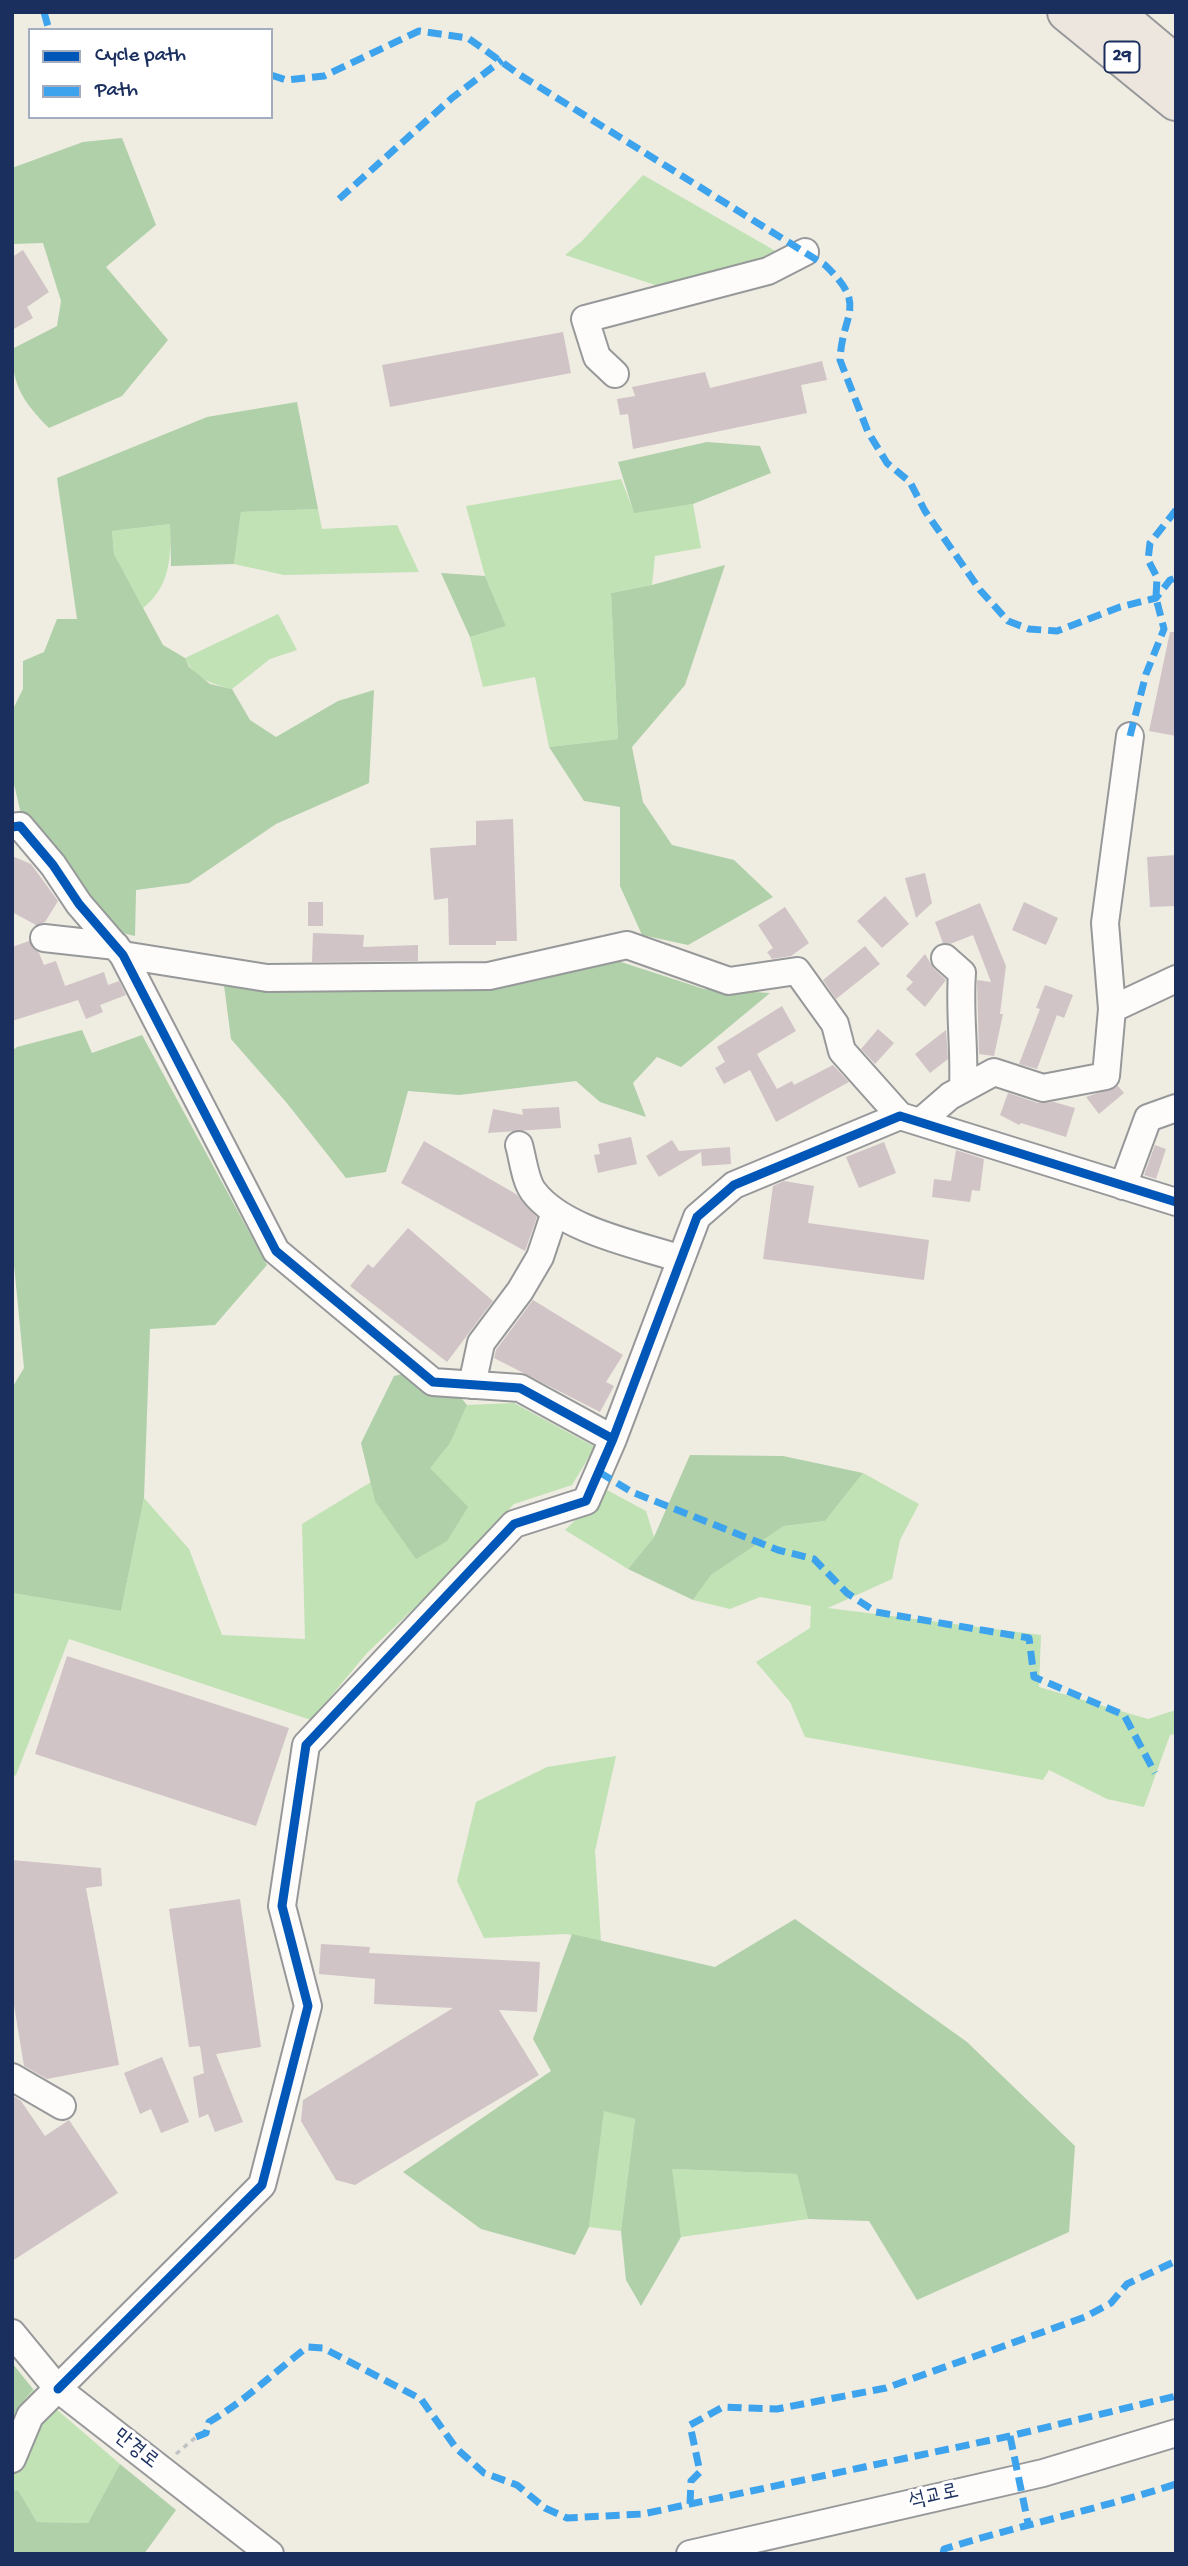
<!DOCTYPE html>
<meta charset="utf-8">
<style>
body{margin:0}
#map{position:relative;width:1188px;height:2566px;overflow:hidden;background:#efece2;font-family:"Gochi Hand",sans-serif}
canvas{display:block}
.frame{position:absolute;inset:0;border:14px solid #1b2f5e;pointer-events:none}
.legend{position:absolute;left:28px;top:28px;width:245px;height:91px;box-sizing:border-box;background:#fff;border:2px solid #a4acbf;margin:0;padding:9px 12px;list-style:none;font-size:21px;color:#1b2f5e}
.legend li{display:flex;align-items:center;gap:14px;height:35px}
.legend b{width:35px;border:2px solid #a4acbf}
</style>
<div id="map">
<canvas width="1188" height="2566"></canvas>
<div class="frame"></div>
<ul class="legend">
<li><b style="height:9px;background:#0057b8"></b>Cycle path</li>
<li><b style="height:9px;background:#3da3ed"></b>Path</li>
</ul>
</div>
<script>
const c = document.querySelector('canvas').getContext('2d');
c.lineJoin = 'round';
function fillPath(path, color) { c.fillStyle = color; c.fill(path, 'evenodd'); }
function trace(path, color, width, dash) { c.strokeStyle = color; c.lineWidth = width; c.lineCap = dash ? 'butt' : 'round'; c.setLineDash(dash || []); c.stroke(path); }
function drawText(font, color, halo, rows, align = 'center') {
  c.font = font + ' "Gochi Hand","Poor Story",sans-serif'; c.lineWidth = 6; c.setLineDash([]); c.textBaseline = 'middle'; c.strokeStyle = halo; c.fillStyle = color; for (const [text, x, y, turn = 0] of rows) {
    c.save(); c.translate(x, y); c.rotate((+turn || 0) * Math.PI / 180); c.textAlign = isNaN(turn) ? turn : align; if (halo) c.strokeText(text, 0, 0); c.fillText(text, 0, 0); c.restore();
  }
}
fillPath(new Path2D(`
 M643,175L779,253L658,286L565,255L582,241Z
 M621,479L634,512L693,504L701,548L655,556L652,585L611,593L618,739L549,747L535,677L483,687L470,637L506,626L485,576L466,506Z
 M318,509L322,529L397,525L419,572L284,575L234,564L241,512Z
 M170,524C171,556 171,586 143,608L114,554L112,531Z
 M278,614L297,650L270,659L232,689C212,684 193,678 185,658Z
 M514,1403L595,1447L572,1485L514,1504L430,1593L367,1653L311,1720L69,1639L16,1775L12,1777V1593L121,1611L144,1498L189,1549L222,1635L305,1639L302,1524L371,1482L375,1501C430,1468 440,1465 467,1405Z
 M863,1473L919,1504L900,1540L892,1579L828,1608L1041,1635L1039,1687L1148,1719L1176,1710V1734L1170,1735L1144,1807L1107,1799L1049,1770L1043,1780L805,1737L790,1702L756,1662L810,1628L811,1606L760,1597L730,1609L693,1600L711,1575L784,1526L825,1521Z
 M607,1490L646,1511L654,1537L628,1569L565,1530Z
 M616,1756L595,1851L601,1941L566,1934L484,1938L457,1881L476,1802L547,1767Z
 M604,2110L635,2119L621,2231L589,2227Z
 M671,2169L797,2174L808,2219L681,2237Z
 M33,2389L120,2464L88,2523L37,2522L18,2490L12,2491V2416Z`), '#c0e2b4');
fillPath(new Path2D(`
 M122,138L156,225L106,267L168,340L122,396L49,428C24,403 12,386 12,349L57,326L61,301L43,243L12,244V168L83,142Z
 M297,402L318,509L241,512L234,564L171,566L170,524L112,531L114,554L163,645L185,658L189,667L210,684L232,689L250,720L276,737L338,701L374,690L369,783L276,824L189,883L136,890L135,936L110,930L22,818L12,776V711L23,689V661L44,652L57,619H77L57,478L207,417Z
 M707,442L760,446L771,473L693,504L634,513L618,462Z
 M725,565L685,685L632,747L643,802L672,845L734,860L773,897L688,945L642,935L620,886V807L584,801L549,747L618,739L611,593L652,585Z
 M441,573L485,576L506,626L470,637Z
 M618,961L704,989L770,993L681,1067L657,1057L633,1083L646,1117L600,1102L576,1081L459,1095L408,1091L386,1172L346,1178L286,1102L231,1039L224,985L469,991Z
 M82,1030L92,1053L142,1035L267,1265L215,1325L150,1329L144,1498L121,1611L12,1593V1388L24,1368L12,1244V1051L17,1047Z
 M435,1366L467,1405L450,1443L430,1468L468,1507L447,1541L416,1559L375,1501L361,1443L394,1376Z
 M690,1455L783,1456L863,1473L825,1521L784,1526L711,1575L693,1600L628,1569L654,1537Z
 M795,1919L967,2042L1075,2146L1069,2232L917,2300L869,2221L808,2219L797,2174L672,2169L681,2237L641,2306L626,2280L621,2231L635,2119L604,2111L589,2227L575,2255L481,2229L403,2172L551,2071L533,2039L572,1934L715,1967Z
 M12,2363L33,2389L12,2416Z
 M120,2464L176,2510L144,2554H12V2491L18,2490L37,2522L88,2523Z`), '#afd0a8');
fillPath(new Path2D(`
 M23,250L49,292L27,307L33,318L12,330V257Z
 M563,332L571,373L390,407L382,365Z
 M822,361L827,380L801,385L807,413L633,449L628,414L620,415L617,399L635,396L632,387L705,372L710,388Z
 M1170,632H1176V736L1149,731Z
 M513,819L517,941H496V945H449L448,898L434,900L430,848L476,845V821Z
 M1176,855V906L1150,907L1147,857Z
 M12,856L31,864L58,901L45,922L36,925L12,912Z
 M925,873L932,903L916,918L905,878Z
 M885,896L909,924L882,948L857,921Z
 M308,902H323V926H308Z
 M1024,902L1058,918L1046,945L1012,930Z
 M980,903L1006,966L1000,1014H1003L994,1056L979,1054L977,980L991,982L973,935L950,944L943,943L935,922Z
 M785,907L809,943L791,956L772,959L767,952L773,948L758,925Z
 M313,933L364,935L363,947L418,945V961L312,962Z
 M29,941L39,953L44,965L56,961L65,986L104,972L108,985L119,981L126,995L100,1005L103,1012L86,1019L78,1000L12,1021V947Z
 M865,946L880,964L836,999L823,980Z
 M925,954L934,969L946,980L925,1007L906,989L913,982L906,976Z
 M1045,985L1073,995L1064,1018L1057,1015L1037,1069L1019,1064L1040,1009L1036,1008Z
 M782,1006L796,1031L757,1054L777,1089L792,1081L794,1085L833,1065L849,1082L776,1122L750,1070L724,1084L715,1068L725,1062L717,1047Z
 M878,1029L894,1043L875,1064L861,1049Z
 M946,1030L948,1059L930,1073L915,1054Z
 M1118,1086L1124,1093L1099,1114L1086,1097Z
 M1008,1093L1038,1103L1054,1102L1075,1108L1066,1137L1021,1123L1019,1125L1000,1115Z
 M559,1107L561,1128L488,1133L493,1109L523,1115L522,1109Z
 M631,1137L637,1164L598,1173L594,1155L600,1154L598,1144Z
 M672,1140L679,1151L730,1147L731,1164L702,1166L701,1152L659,1177L646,1156Z
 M424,1141L516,1194L537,1217L525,1251L401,1183Z
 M884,1142L896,1173L859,1188L846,1157Z
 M1155,1145L1166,1149L1156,1179L1144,1175Z
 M956,1150L984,1159L980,1191L972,1190L970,1202L932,1197L934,1179L951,1181Z
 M784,1181L814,1186L808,1223L929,1240L924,1280L763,1259L773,1186Z
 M408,1228L493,1301L447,1362L350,1286L368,1264L373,1268Z
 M533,1300L623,1355L606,1382L614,1386L600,1412L494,1358L496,1350Z
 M67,1656L289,1728L256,1826L35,1754Z
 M12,1860L101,1868L102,1886L86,1888L119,2065L47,2079L24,2066L12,1993Z
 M240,1899L261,2047L216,2054L243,2122L215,2132L208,2114L199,2118L193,2077L204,2073L200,2046L189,2047L169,1909Z
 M321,1944L370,1947L369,1953L540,1962L537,2012L499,2010L539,2075L355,2185L336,2180L301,2121L303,2100L453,2008L374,2004L375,1979L319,1974Z
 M162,2057L189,2122L161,2133L151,2109L140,2114L124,2073Z
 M12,2095L21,2101L45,2136L69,2120L118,2193L12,2261Z`), '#d1c4c6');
const minor = new Path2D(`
 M615,374L597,357L585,319L768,271L805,252
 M12,827L20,826L53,865L79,904L123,955L276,1251L433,1382L520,1388L613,1439
 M44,938L116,946
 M123,955L267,978L489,976L627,945L729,981L797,971L835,1024L842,1051L900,1116
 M945,958L962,973C959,1012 965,1049 963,1088
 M1112,1009L1176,979
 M920,1122L950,1096L994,1072L1043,1088L1106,1076L1112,1009L1105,923L1130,736
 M519,1145C523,1159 525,1180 533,1191C562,1230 635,1244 678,1258
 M1123,1186L1148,1118L1176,1108
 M472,1385L481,1343L520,1291L540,1257L555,1212
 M12,2077L62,2106
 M12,2333L58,2389L270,2554
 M12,2459L30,2416L262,2185L308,2006L282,1906L306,1745L514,1524L586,1501L613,1439L697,1217L734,1185L900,1116L1176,1202
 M690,2554L1043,2473L1176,2433`);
const highway = new Path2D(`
 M1067,12L1176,101
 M1113,12L1176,65`);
trace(minor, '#96989a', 30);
trace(highway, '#96989a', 42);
trace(new Path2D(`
 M176,2454L196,2437`), '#c0c2c4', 3.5, [5, 5]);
trace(minor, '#fdfcfb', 26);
trace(highway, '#ede6df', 38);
trace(new Path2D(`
 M44,12L49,30
 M271,75L286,80L324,76L419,31L468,38L520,75L825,265C869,307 842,312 840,360L868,432L887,463L910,482L925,511L980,590L1008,621L1029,629L1057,631L1120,607L1156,598L1170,580L1176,578
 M339,199L452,98L502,60
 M1130,736L1146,674L1164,629L1156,598L1157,577L1148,560L1150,543L1176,510
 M599,1472L632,1492L778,1550L814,1559L847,1593L876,1612L1029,1638L1034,1677L1124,1715L1155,1773
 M1010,2436L1028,2523
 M196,2437L206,2433L209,2422C242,2403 270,2376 301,2352L308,2347L323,2348L421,2399L456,2448L484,2473L517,2485L545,2508L567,2518L643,2514L1010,2436L1176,2396
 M690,2504L691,2481L700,2472L690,2425L723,2407L777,2409L886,2388L1085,2317L1111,2303L1127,2284L1176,2261
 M943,2554L944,2549C1021,2525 1099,2509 1176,2484`), '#3da3ed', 7, [14, 7]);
trace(new Path2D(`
 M12,827L20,826L53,865L79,904L123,955L276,1251L433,1382L520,1388L613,1439
 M58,2389L262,2185L308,2006L282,1906L306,1745L514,1524L586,1501L613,1439L697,1217L734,1185L900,1116L1176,1202`), '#0057b8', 9);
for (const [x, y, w] of [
 [1122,57,35]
]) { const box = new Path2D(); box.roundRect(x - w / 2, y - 15.5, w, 31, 5); c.fillStyle = '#fff'; c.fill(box); trace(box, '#1b2f5e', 2); }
drawText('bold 19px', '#1b2f5e', null, [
 ["29",1122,57]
]);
drawText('21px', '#1b2f5e', '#fff', [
 ["만경로",135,2450,38],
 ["석교로",934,2498,-13]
]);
</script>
